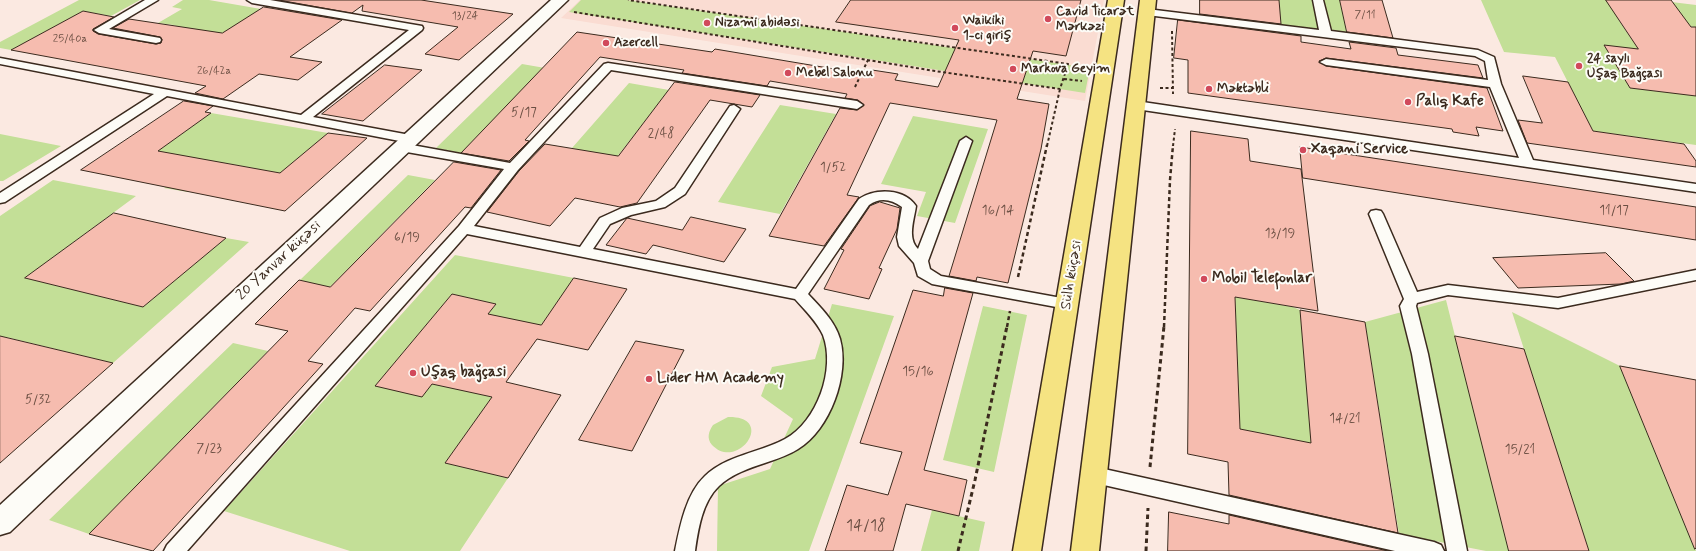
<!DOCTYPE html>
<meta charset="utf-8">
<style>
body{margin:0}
canvas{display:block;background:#fbe9e1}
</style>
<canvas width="1696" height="551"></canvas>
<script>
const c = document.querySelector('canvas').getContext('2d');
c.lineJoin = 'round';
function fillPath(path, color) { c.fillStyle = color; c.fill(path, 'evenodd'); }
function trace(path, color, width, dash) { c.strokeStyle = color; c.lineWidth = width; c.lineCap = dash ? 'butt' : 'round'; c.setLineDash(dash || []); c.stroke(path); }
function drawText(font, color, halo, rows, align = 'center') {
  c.font = font + ' Mynerve,sans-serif'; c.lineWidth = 4; c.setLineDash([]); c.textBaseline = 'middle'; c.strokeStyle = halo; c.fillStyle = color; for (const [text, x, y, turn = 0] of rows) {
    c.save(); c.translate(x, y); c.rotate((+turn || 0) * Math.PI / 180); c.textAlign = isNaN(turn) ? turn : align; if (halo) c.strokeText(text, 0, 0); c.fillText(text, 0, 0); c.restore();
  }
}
fillPath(new Path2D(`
 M580,0H1104L1085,101L561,18Z`), '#fadcd2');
fillPath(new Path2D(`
 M79,0H140L111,16L83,11L11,50L0,48V42Z
 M183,0H209L261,9L217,37L186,31L174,25L158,23L182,9L172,7Z
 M581,0H627L1090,68L1085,93L569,12Z
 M1279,0H1340L1347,33L1281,25Z
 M1481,0H1655L1696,5V27L1618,19L1632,40L1668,44L1684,67L1605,46L1630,88L1664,92L1696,86V145L1593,131L1555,57L1504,52Z
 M522,64L545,68L461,153L436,148Z
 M629,83L669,90L606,171L590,152L572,148Z
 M780,105L836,114L780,214L718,202Z
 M211,113L328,133L280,173L225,163L188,192L164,188L201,160L158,151Z
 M913,116L988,129L955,223L917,216L926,192L881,184Z
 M0,134L61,146L3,181H0Z
 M408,175L435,180L330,287L299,281Z
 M53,180L136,196L25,278L143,307L226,238L249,242L113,363L6,337L0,341V216Z
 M455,255L574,278L541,325L468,340L496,304L452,294L375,386L453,356L470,392L492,397L445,463L508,478L460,551H350L224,511Z
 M1235,297L1293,307L1300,310L1318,516L1291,506L1286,438L1240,429Z
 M1446,300L1509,551H1486L1399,534L1365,322Z
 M832,304L894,316L809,551H717L718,486L770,469L793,419L761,396L772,367L815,359Z
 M983,306L1027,315L994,472L943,460Z
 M1512,312L1620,366L1696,551H1589Z
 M233,343L268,351L89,534L49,520Z
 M728,417C777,416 738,472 712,445C706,438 709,431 713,425Z
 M932,510L985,522L979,551H921Z`), '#c3df97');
const building = new Path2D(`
 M279,0H421L513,14L459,60L425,54L458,27L362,11L363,5L352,13Z
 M851,0H1081L1066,56L1033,51L1017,99L1049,104L1041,149L1008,283L977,277L976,281L949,276L997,120L890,103L847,195L859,197L824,246L769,236L840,108L857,110L864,105L858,100L845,98L847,94L770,81L767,86L682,73L684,70L600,57L525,140L529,141L509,161L461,153L577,32L712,52L715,49L870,75L872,70L898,74L895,80L938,87L959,40L836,22Z
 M1200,0H1279L1281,24L1200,14Z
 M1340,0H1382L1393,38L1347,32Z
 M1606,0H1671L1691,27H1696V96L1630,88L1604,45L1638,49Z
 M264,7L342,20L290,57L322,62L298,80L259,74L223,99L195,93L206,86L11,50L83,11L114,17L93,29V31L98,34L156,44L161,43L162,39L160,37L113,28L129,19L222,33Z
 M1178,20L1301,36V42L1351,49L1349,42L1396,48L1398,55L1478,65L1483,78L1326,58L1319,61L1326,66L1487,88L1503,131L1476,127L1479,136L1453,132L1452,129L1188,93V60L1174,58Z
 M385,65L422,70L363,121L322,114Z
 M1523,76L1568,82L1593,131L1684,144L1696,161V167L1527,143L1518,120L1542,123Z
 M675,82L760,95L752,107L710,100L637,203L620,207L575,198L550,226L487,212L519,171L545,144L618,156Z
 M184,101L213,106L205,112L211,113L158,151L280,173L328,133L367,138L285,211L81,170Z
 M1191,131L1248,139L1250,161L1301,169L1318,311L1235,297L1240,429L1311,443L1300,310L1365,322L1398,533L1229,495L1228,462L1188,454Z
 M1300,147L1696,207V240L1303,178Z
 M454,162L501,170L471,208L465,207L370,311L355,308L308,361L323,364L153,551L89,534L288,331L255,324L299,280L330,287Z
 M880,202L900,208L897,229L879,268L882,269L869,299L824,289L844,250L841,249L870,206Z
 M114,213L226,238L143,307L25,278Z
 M691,217L746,229L724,262L653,245L646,254L606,245L627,218L682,230Z
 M1606,253L1634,281L1621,284L1518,288L1493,258Z
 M574,278L627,289L588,350L537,339L506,382L561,395L508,478L445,463L492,397L432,384L422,397L375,386L452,294L496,304L488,314L541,325Z
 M945,288L973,293L924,470L967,480L959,516L906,504L893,551H825L847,485L888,495L902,452L860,443L913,290L943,296Z
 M0,336L113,363L0,463Z
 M1455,336L1524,349L1589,551H1509Z
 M636,341L684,350L632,451L579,440Z
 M1620,366L1696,380V548L1695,549Z
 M1169,512L1229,524V515L1388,551H1168Z`);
fillPath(building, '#f6bcaf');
trace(building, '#3b2a1e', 1);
const service = new Path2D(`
 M145,0H158L109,29L160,38L161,40L160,42L156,43L99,33L94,30Z
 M247,0H270L422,26L423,28L422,30L313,117L410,135L414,136L416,139L414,142L410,143L167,96L5,202L0,203V193L154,94L0,64V58L301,115L409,30L252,3Z
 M1313,0H1323L1331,31L1478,50L1494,57L1501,84L1533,160L1696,184V192L1136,109L1130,105L1136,101L1519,158L1490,87L1326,65L1320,62L1326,59L1488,80L1485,61L1475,56L1147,15L1142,12L1147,9L1319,30Z
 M608,63L857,101L863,105L857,109L611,70L518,170L474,226L580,247L600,218L622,208L656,201L675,188L730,106L734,105L740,109L685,194L665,207L631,215L610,224L593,249L796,289L859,199C875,188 904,188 916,206C914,220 907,238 918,249L960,141L966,137L972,141L928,261L930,269L941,276L1067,299L1072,300L1075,304L1072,308L1067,309L932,284L918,276L914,263L899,246L897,237L902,207C891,199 880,197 869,205L808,294C820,307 835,321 840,339C850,374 830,430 798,449C774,464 742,465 719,486C702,502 698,530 695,551H675C680,526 686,494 705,476C727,455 759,453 785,439C817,422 836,369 823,335C817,322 805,310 795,299L467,234L187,551H164L167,545L459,226L504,169L401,151L395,147L396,144L401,143L510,163L604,64Z
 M1376,210L1381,211L1383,214L1417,292L1448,285L1558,298L1696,270V280L1558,308L1448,295L1417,303L1416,306L1428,354L1467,551H1447L1412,354L1400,306L1404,299L1369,214L1371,211Z
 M1095,467L1434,542L1441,545L1444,551H1395L1095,483L1088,480L1086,475L1088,470Z`);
const tertiary = new Path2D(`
 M551,0H568L10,532L0,535V505Z`);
const trunk = new Path2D(`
 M1108,0H1124L1041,551H1013Z
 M1140,0H1156L1099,551H1071Z`);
trace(service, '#3b2a1e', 3);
trace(tertiary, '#3b2a1e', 3);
trace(trunk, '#3b2a1e', 3);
trace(new Path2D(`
 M574,12L935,71L1060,89L1068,64L628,0
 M1172,31L1173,94
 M1064,79L1082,81
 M855,87L868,60
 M1160,88H1172
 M1047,146L1060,89
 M1173,146L1175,129`), '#3b2a1e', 2, [3, 2.5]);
trace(new Path2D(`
 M1018,277L1047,145
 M1007,327L1010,311
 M1164,327L1170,180L1173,145`), '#3b2a1e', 2.5, [4, 3]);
trace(new Path2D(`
 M1150,467L1164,326
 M958,551L975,480L1007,326
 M1146,551L1148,508`), '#3b2a1e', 3, [4.5, 3.5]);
fillPath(service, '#fdfcf7');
fillPath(tertiary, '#fdfcf7');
fillPath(trunk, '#f5e382');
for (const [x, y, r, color] of [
 [1048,19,4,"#d1495b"],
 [707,23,4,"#d1495b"],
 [955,28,4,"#d1495b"],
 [606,43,4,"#d1495b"],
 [1579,66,4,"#d1495b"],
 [1013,69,4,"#d1495b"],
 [788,73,4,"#d1495b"],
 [1209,89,4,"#d1495b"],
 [1408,102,4,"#d1495b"],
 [1303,150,4,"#d1495b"],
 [1204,279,4,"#d1495b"],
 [413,373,4,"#d1495b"],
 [649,379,4,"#d1495b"]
]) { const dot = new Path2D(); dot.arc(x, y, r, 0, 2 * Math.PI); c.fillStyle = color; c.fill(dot); trace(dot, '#fdfcf7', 1.5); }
drawText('11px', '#6a4e42', null, [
 ["7/11",1365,16],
 ["13/24",465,17],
 ["25/40a",70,40],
 ["26/42a",214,72]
]);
drawText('bold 13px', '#3b2a1e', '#fdfcf7', [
 ["Cavid Ticarət",1056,12],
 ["Mərkəzi",1056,27],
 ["Waikiki",963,21],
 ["1-ci giriş",963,36],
 ["Nizami abidәsi",715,23],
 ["Azercell",614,43],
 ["24 saylı",1587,59],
 ["Uşaq Bağçası",1587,74],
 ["Markova Geyim",1021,69],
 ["Mebel Salonu",796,73],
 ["Məktəbli",1217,89]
], 'left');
drawText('13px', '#6a4e42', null, [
 ["5/17",524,113],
 ["2/48",661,134],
 ["1/52",833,168],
 ["16/14",998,211],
 ["11/17",1614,211],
 ["13/19",1280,234],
 ["6/19",407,238],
 ["15/16",918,372],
 ["5/32",38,400],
 ["14/21",1345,419],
 ["7/23",209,449],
 ["15/21",1520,450]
]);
drawText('bold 15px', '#3b2a1e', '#fdfcf7', [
 ["Palıq Kafe",1416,102],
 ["Xaqani Service",1311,150],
 ["Mobil Telefonlar",1212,279],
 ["Uşaq bağçasi",421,373],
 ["Lider HM Academy",657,379]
], 'left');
drawText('15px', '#3b2a1e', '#fdfcf7', [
 ["20 Yanvar küçəsi",279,261,-43],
 ["Sülh küçəsi",1072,275,-81]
]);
drawText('16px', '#6a4e42', null, [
 ["14/18",866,527]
]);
</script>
